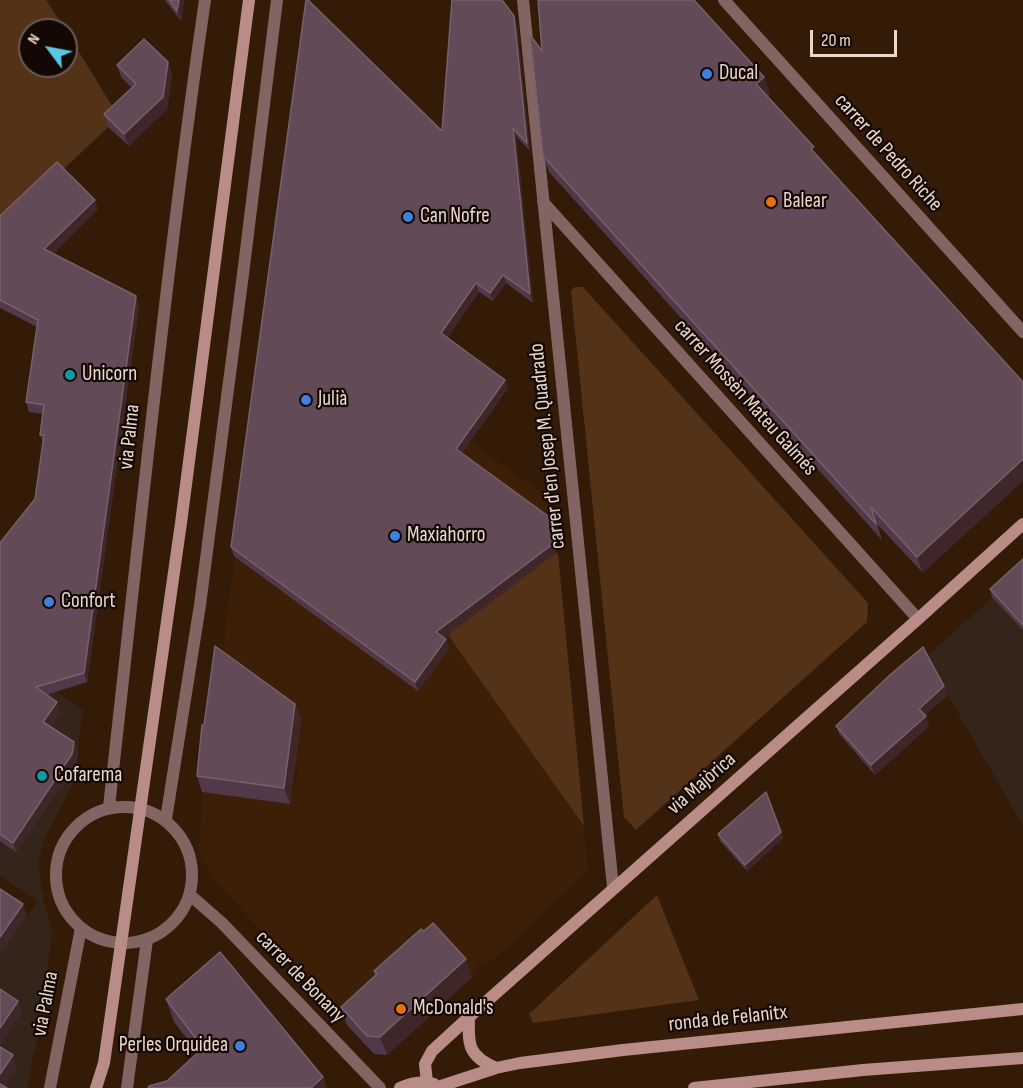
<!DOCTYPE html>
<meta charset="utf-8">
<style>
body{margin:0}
#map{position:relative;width:1023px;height:1088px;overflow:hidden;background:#331b08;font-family:"Sofia Sans Condensed",sans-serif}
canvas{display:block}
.north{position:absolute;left:18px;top:18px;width:60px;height:60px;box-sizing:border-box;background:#130803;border:2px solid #695c54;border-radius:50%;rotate:302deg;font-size:16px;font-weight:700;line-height:24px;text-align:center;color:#e9d9cd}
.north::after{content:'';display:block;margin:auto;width:21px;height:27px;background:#59c8e5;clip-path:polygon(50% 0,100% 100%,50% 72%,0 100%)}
.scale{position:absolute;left:810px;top:30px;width:87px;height:27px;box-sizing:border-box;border:3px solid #e9d9cd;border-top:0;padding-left:8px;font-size:18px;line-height:21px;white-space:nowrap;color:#e9d9cd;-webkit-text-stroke:4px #130803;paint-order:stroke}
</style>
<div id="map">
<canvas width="1023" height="1088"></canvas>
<div class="north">N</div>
<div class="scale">20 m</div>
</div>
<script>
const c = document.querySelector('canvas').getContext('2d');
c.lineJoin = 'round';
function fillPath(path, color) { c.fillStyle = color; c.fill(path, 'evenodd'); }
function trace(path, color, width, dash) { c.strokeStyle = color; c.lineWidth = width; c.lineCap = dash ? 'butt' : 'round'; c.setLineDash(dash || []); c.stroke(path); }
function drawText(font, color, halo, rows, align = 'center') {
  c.font = font + ' "Sofia Sans Condensed",sans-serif'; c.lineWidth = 4.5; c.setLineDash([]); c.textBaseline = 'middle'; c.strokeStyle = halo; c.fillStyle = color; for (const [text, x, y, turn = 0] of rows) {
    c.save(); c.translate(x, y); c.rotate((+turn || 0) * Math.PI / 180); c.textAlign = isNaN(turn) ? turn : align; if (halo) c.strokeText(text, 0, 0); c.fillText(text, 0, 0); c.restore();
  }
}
fillPath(new Path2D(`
 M269,297L553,501L555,525H552L448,635L584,826L588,872L494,959L490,961L480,963L472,977L387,1055L374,1054L219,885L199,853L202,792L290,804L298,771L295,768L301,720L221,663Z`), '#3d1f07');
fillPath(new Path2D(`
 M1023,570V826L926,657Z
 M0,652L83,710L73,784L44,839L38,865L44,905L52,926L51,940L44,1002L27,1088H0V956L38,901L0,875Z`), '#34251a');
fillPath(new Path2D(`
 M0,0H46L66,30H30V66H66V31L119,117L0,229Z
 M575,287H583L868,603L867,622L636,830L624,817L571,291Z
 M558,553L584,826L448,635L554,554Z
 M657,895L699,1000L533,1023L529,1014Z`), '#533218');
trace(new Path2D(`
 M523,0L613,887
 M724,0L1023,332
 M543,202L918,619
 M56 875a68 68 0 1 1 136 0a68 68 0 1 1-136 0Z
 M109,807C139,538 166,268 205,0
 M166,819L200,605L243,274L277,0
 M190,895L222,923L380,1088
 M50,1088L81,928
 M127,1088L147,940`), '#826562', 12);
trace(new Path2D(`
 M469,1017C468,1045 468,1056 496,1068
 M427,1082L425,1064L432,1051L469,1017L918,619L1023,524
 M441,1086L496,1068L520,1063L623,1050L1023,1009
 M96,1088L104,1063L181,523L249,0
 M400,1088C411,1083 422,1080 434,1084
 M694,1088L863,1070L1023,1058`), '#ba8c87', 12);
fillPath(new Path2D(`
 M165,0H184L181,21Z
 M517,25L530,151L516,136L533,303L506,283L493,301L479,292L447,338L505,380L508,388L462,453L551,525L556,552L444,638L449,648L418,691L234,556L231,547L442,131Z
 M542,51L764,77L770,94L767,97L923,573L877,524L882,540L549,172L543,156Z
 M168,62L172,75L167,109L129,146L108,127L104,114L132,88L121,77L117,65Z
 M98,209L53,254L139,306L87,682L46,695L61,712L50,727L78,751L76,764L16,852L0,841V543L35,499L43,442L40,435L43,414L29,412L26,402L37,327L0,308V216Z
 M1023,559V630L992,597L990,589Z
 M948,695L925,715L929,726L875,775L840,735L836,726Z
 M295,704L301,720L290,804L202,792L197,776Z
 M718,834L783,838L747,871L720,841Z
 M374,971L472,977L387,1055L374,1054L347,1025L341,1007L375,976Z
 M166,999L323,1077L327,1088H148L167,1081L198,1053L174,1022Z`), '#513949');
fillPath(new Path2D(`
 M179,0H184L181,21L177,11Z
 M514,16L517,25L530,151L527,143Z
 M168,62L172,75L167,109L129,146L124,134Z
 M764,77L770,94L762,101L756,84Z
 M513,128L516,136L533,303L530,294Z
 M95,200L98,209L48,259L44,249Z
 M503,275L506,283L493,301L490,293Z
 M476,283L479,292L444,342L441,333Z
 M136,296L139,306L87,682L84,673Z
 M505,380L508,388L459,457L456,449Z
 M1023,459V481L923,573L917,557Z
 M548,516L551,525L556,552L440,641L436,632Z
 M446,639L449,648L418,691L415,682Z
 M944,686L948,695L922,718L919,709Z
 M57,702L61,712L46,732L43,722Z
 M295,704L301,720L290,804L284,788Z
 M926,716L929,726L875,775L871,765Z
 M74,742L78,751L76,764L16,852L13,843Z
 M781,832L783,838L747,871L745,865Z
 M23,904L27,916L0,956V937Z
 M466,959L472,977L387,1055L380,1037Z
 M18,1001L22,1013L0,1046V1028Z
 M13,1055L17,1067L3,1088H0V1074Z
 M323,1077L327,1088H311Z`), '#3e2629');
const building = new Path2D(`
 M169,0H179L177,11Z
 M306,0H308L442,131L452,0H502L514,16L527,143L513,128L530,294L503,275L490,293L476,283L441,333L505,380L456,449L548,516L553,544L436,632L446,639L415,682L231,547Z
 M538,0H694L764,77L756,84L814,147L811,149L1023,382V459L917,557L871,507L876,524L543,156L530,35L542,51Z
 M144,39L168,62L163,97L124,134L104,114L136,84L117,65Z
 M57,162L95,200L44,249L136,296L84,673L36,687L57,702L43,722L74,742L72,754L13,843L0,834V543L35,499L44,435H40L44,405L26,402L38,320L0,300V216Z
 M1023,559V625L990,589Z
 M215,646L295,704L284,788L197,776L202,725H204Z
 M923,647L944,686L919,709L926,716L871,765L836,726L891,674Z
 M766,792L781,832L745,865L718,834Z
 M0,889L23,904L0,937Z
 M433,923L466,959L380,1037L367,1036L341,1007L377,974L374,971L421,929L424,931Z
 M220,952L323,1077L311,1088H148L149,1086L167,1081L203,1048L166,999Z
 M0,989L18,1001L0,1028Z
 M0,1047L13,1055L0,1074Z
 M0,1084L7,1088H0Z`);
fillPath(building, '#624a57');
trace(building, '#77616a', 1.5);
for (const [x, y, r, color] of [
 [707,74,6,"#3f7fe0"],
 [771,202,6,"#e8710a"],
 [408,217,6,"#3f7fe0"],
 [70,375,6,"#0f9aa8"],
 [306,400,6,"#3f7fe0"],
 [395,536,6,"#3f7fe0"],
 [49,602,6,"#3f7fe0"],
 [42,776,6,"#0f9aa8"],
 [401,1009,6,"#e8710a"],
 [240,1046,6,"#3f7fe0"]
]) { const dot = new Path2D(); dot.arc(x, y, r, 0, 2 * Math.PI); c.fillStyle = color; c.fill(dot); trace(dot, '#130803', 2); }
drawText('21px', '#e9d9cd', '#130803', [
 ["Ducal",719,74],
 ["Balear",783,202],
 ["Can Nofre",420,217],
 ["Unicorn",82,375],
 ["Julià",318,400],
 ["Maxiahorro",407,536],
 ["Confort",61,602],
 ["Cofarema",54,776],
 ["McDonald's",413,1009],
 ["Perles Orquidea",228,1046,"right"]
], 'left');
drawText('21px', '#e9d9cd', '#130803', [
 ["carrer de Pedro Riche",888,153,48],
 ["carrer Mossèn Mateu Galmés",745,398,48],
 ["via Palma",130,437,-84],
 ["carrer d'en Josep M. Quadrado",548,446,-96],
 ["via Majòrica",702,784,-41],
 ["carrer de Bonany",300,977,46],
 ["via Palma",46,1004,-79],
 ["ronda de Felanitx",728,1019,-6]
]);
</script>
